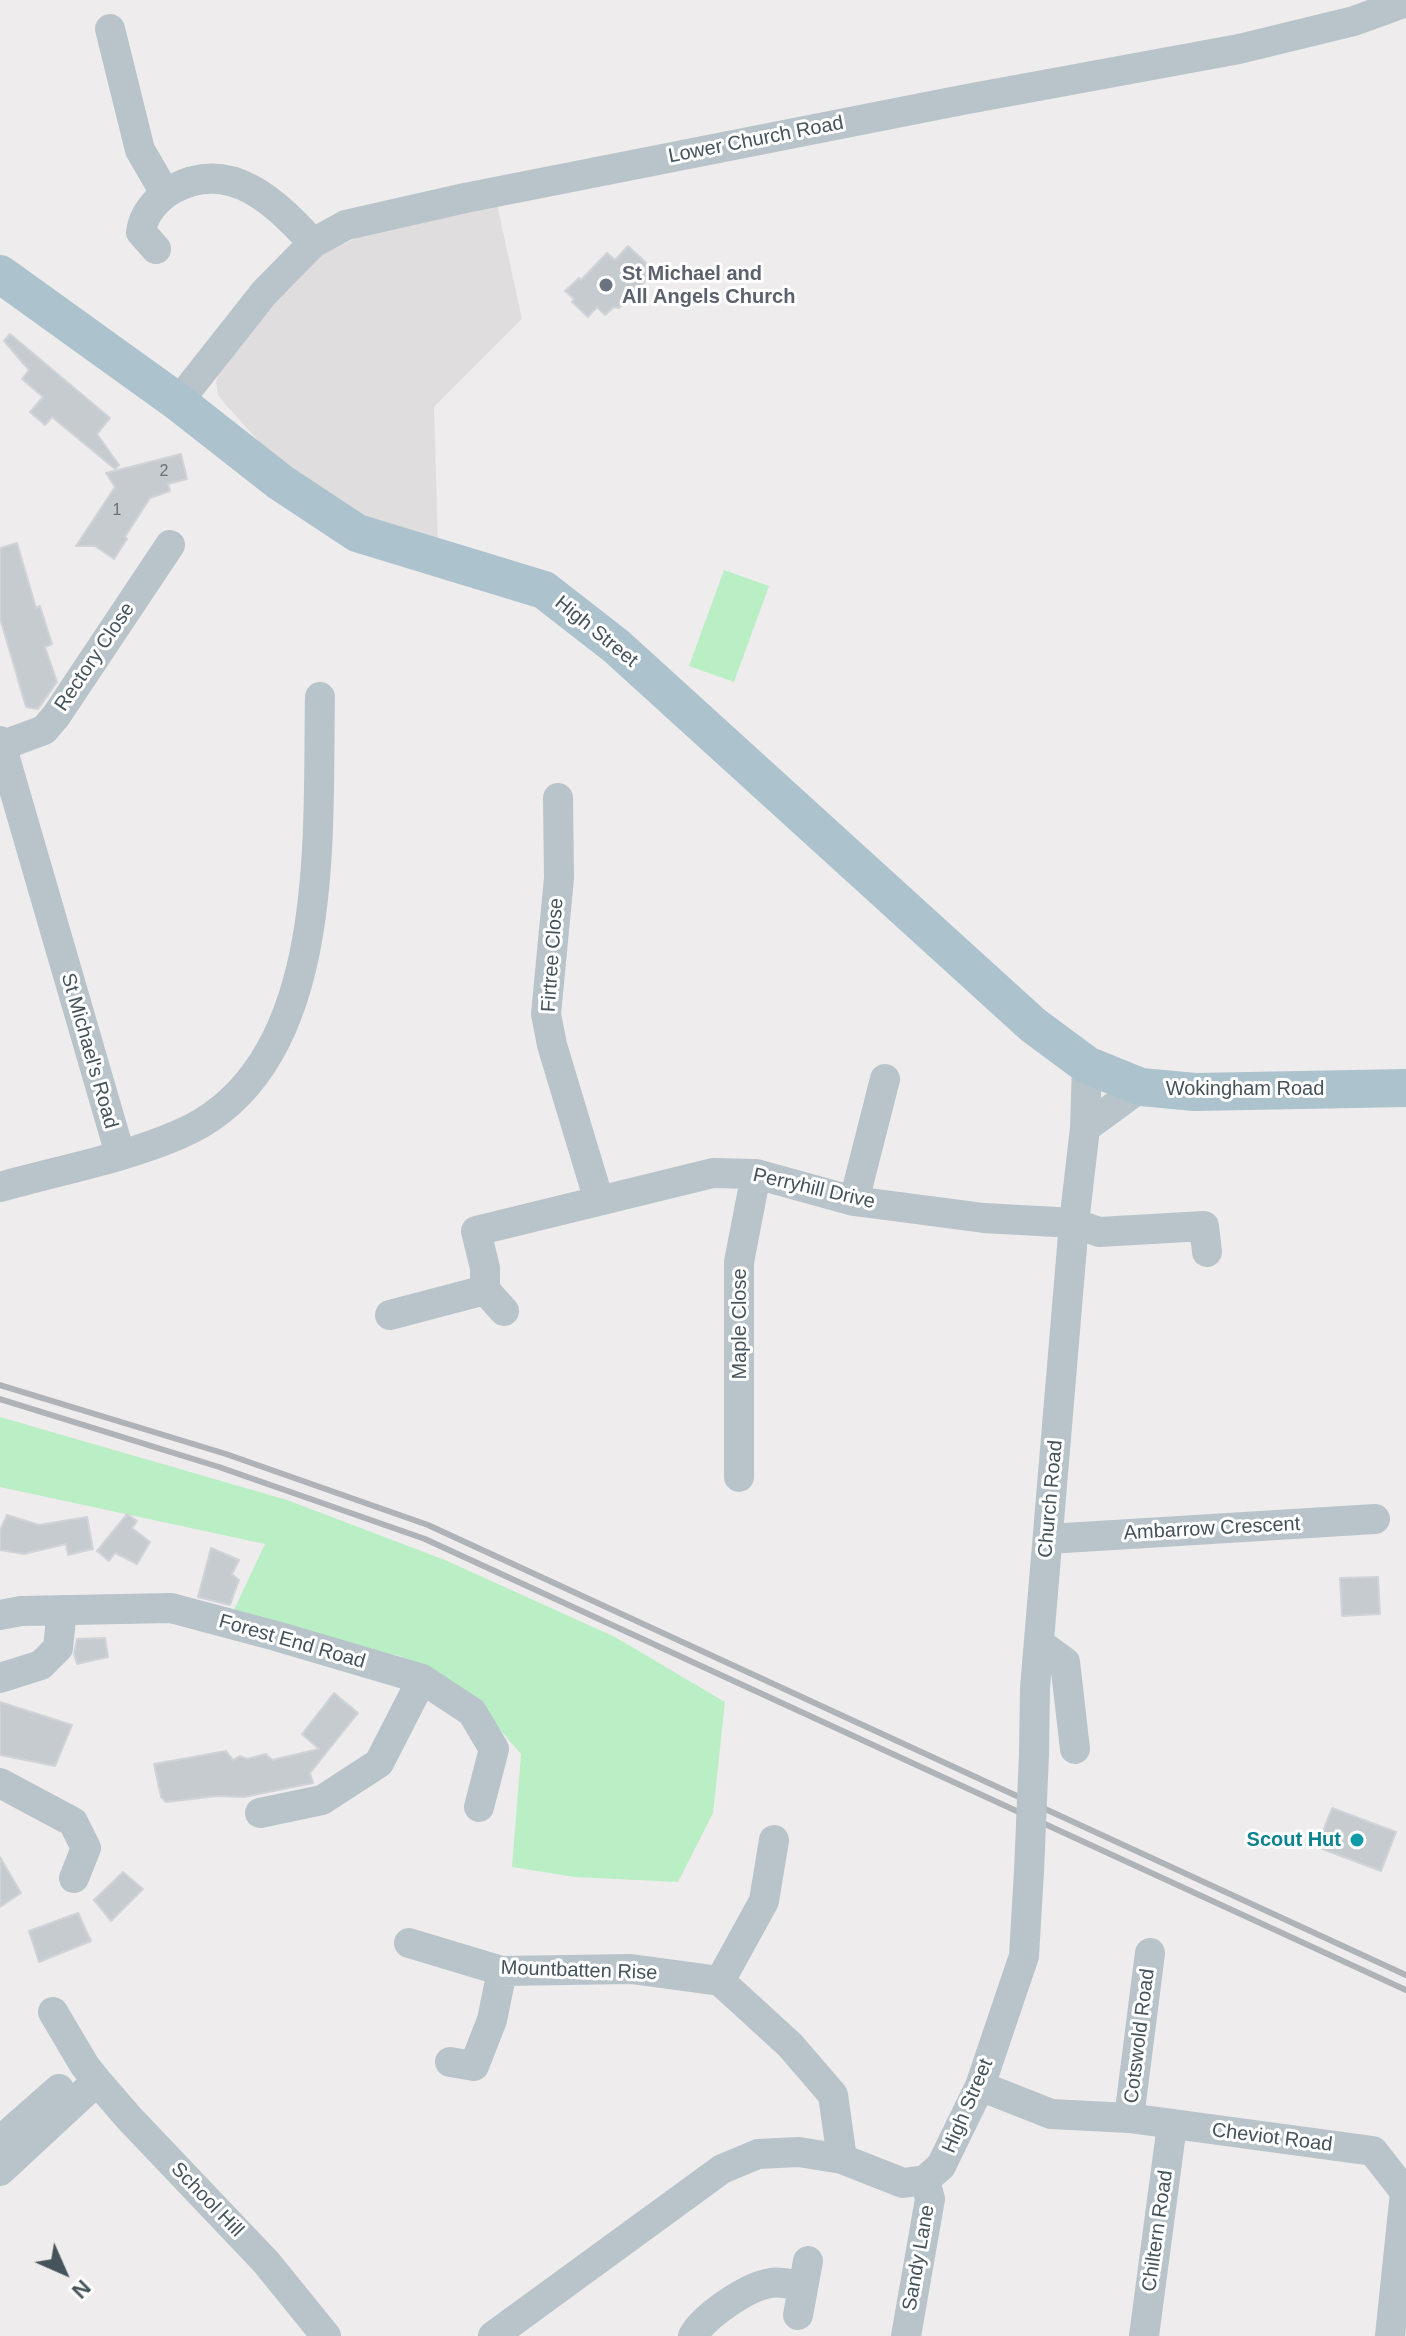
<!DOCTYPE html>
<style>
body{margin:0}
#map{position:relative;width:1406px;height:2336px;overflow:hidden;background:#efeced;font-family:Arial,sans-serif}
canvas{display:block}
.north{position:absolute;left:24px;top:2232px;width:80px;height:80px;-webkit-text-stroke:6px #fff;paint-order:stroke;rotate:135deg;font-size:22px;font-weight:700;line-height:32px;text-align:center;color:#45545a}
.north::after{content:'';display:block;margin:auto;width:28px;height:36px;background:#45545a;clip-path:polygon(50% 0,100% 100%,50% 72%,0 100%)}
</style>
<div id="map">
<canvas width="1406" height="2336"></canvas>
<div class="north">N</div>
</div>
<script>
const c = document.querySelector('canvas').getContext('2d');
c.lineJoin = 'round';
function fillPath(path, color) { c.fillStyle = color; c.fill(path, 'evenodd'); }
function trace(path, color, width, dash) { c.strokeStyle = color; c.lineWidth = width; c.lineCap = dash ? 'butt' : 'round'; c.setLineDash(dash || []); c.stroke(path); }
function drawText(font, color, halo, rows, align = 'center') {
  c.font = font + ' Arial,sans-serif'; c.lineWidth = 6; c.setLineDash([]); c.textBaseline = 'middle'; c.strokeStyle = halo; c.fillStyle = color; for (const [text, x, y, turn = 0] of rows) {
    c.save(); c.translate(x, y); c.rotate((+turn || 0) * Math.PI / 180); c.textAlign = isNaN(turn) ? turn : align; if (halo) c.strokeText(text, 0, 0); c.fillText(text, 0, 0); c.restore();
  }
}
fillPath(new Path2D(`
 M497,204L522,319L434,407L438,544L363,521L286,471L224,403L218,395L216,382L221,369L247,335L316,257L365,234Z`), '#e0dddf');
fillPath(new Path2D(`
 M724,570L769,586L734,682L689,666Z
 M0,1417L287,1500L445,1560L615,1637L725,1702L713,1813L678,1882L575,1877L512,1867L521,1754L467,1692L400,1656L266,1626L232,1614L265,1544L0,1487Z`), '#baeec5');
const building = new Path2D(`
 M628,246L655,271L619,308L614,307L605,315L597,307L588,317L572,302L574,299L565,291L579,278L581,280L607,253L615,260Z
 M10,334L110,418L97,434L119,465L115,469L52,417L45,425L30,412L43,397L22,379L29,370L4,341Z
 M181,454L187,479L168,484L170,491L150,498L125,537L127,539L114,559L95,546H76L115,487L106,473Z
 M17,543L36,608L40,606L52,644L45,647L57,682L38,709L26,707L0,618V548Z
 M127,1514L137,1521L132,1528L150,1542L137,1564L115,1553L109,1561L97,1551Z
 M7,1515L39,1525L87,1517L93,1549L68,1555L66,1544L24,1554L0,1550V1530Z
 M211,1548L239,1560L232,1574L239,1580L230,1605L198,1597Z
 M1378,1577L1380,1614L1342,1616L1340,1578Z
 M105,1638L108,1657L77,1664L74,1654L77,1639Z
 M334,1693L358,1713L310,1773L313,1783L244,1797L217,1796L166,1802L161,1797L154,1764L226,1751L233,1760L240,1756L247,1759L266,1754L272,1760L319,1749L302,1734Z
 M0,1702L72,1725L55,1766L0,1755Z
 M1332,1808L1396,1832L1381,1871L1317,1847Z
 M0,1857L21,1893L0,1907Z
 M123,1872L143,1889L111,1921L94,1900Z
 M78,1913L91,1941L39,1962L29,1931Z`);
fillPath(building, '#c6cbd0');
trace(building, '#d0d4d8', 2);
trace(new Path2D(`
 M110,29L140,150L165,193
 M156,249L141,232C143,214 157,198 173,189C231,158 275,202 313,243
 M178,402L264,293L313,243L346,225L465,198L962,100L1239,49L1354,21L1406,2
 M0,741L120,1154
 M1,746L44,730L56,716L170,545
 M558,798L559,878L546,1014L552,1045L599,1201
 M1085,1128L1141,1087
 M0,1187C60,1170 123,1159 180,1134C334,1068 317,835 320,697
 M854,1201L885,1079
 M504,1311L485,1290V1268L476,1231L713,1173L756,1174L854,1201L984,1218L1074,1223L1099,1232L1204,1226L1207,1252
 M390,1315L485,1290
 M739,1477V1262L756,1174
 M1048,1539L1375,1519
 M0,1615L21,1611L171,1608L276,1636L422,1679L472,1712L494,1749L479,1807
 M1039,1643L1065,1662L1075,1749
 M0,1678L41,1665L58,1648L62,1610
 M1034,1754L1035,1688L1074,1223L1085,1128L1087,1065
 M0,1783L73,1822L86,1848L74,1878
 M260,1813L322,1800L379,1763L422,1679
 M409,1943L502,1971L631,1969L720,1981L790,2045L833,2095L842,2159
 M720,1981L764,1901L774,1840
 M53,2012L85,2066L97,2081L130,2119L266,2262L326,2336
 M450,2062L474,2066L492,2020L502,1971
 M980,2086L1051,2114L1129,2118L1373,2151L1405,2192L1390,2336
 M1129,2118L1150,1953
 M0,2141L59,2089
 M0,2171L97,2081
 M798,2315L808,2261
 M493,2336L722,2169L758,2154L799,2152L842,2159L903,2183L925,2180L941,2166L980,2086L1024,1956L1029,1871
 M693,2336C704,2316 748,2286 771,2283C780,2281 793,2285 803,2286
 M906,2336L930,2199L925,2180
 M1144,2336L1172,2125`), '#b8c4ca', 30);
trace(new Path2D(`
 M0,274L178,402L280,482L357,533L544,590L616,646L1033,1025L1087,1065L1141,1087L1195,1092L1406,1088`), '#acc2cc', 38);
trace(new Path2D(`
 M0,1385L226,1454L428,1525L1406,1975
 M0,1399L219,1467L425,1539L1406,1990`), '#afb3b7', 6);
trace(new Path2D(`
 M1029,1871L1034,1754`), '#b8c4ca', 30);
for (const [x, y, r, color] of [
 [606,285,8,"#6b7280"],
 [1357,1840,8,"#0f9aa8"]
]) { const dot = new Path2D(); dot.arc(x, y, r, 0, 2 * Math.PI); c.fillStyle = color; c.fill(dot); trace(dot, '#fff', 3); }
drawText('16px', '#657278', null, [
 ["2",164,472],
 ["1",117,511]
]);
drawText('20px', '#45545a', '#fff', [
 ["Lower Church Road",756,140,-11],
 ["High Street",596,632,39],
 ["Rectory Close",95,657,-56],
 ["Firtree Close",553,955,-86],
 ["St Michael's Road",89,1051,74],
 ["Wokingham Road",1245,1089],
 ["Perryhill Drive",814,1189,13],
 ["Maple Close",740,1324,-90],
 ["Church Road",1051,1499,-85],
 ["Ambarrow Crescent",1212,1529,-3],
 ["Forest End Road",292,1642,16],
 ["Mountbatten Rise",579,1971,2],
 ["Cotswold Road",1140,2036,-83],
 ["High Street",968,2106,-67],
 ["Cheviot Road",1272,2138,7],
 ["School Hill",207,2200,46],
 ["Chiltern Road",1158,2231,-82],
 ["Sandy Lane",919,2258,-80]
]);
drawText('bold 20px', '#5b616d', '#fff', [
 ["St Michael and",622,274],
 ["All Angels Church",622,297]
], 'left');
drawText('bold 20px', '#0d838f', '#fff', [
 ["Scout Hut",1341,1840]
], 'right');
</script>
